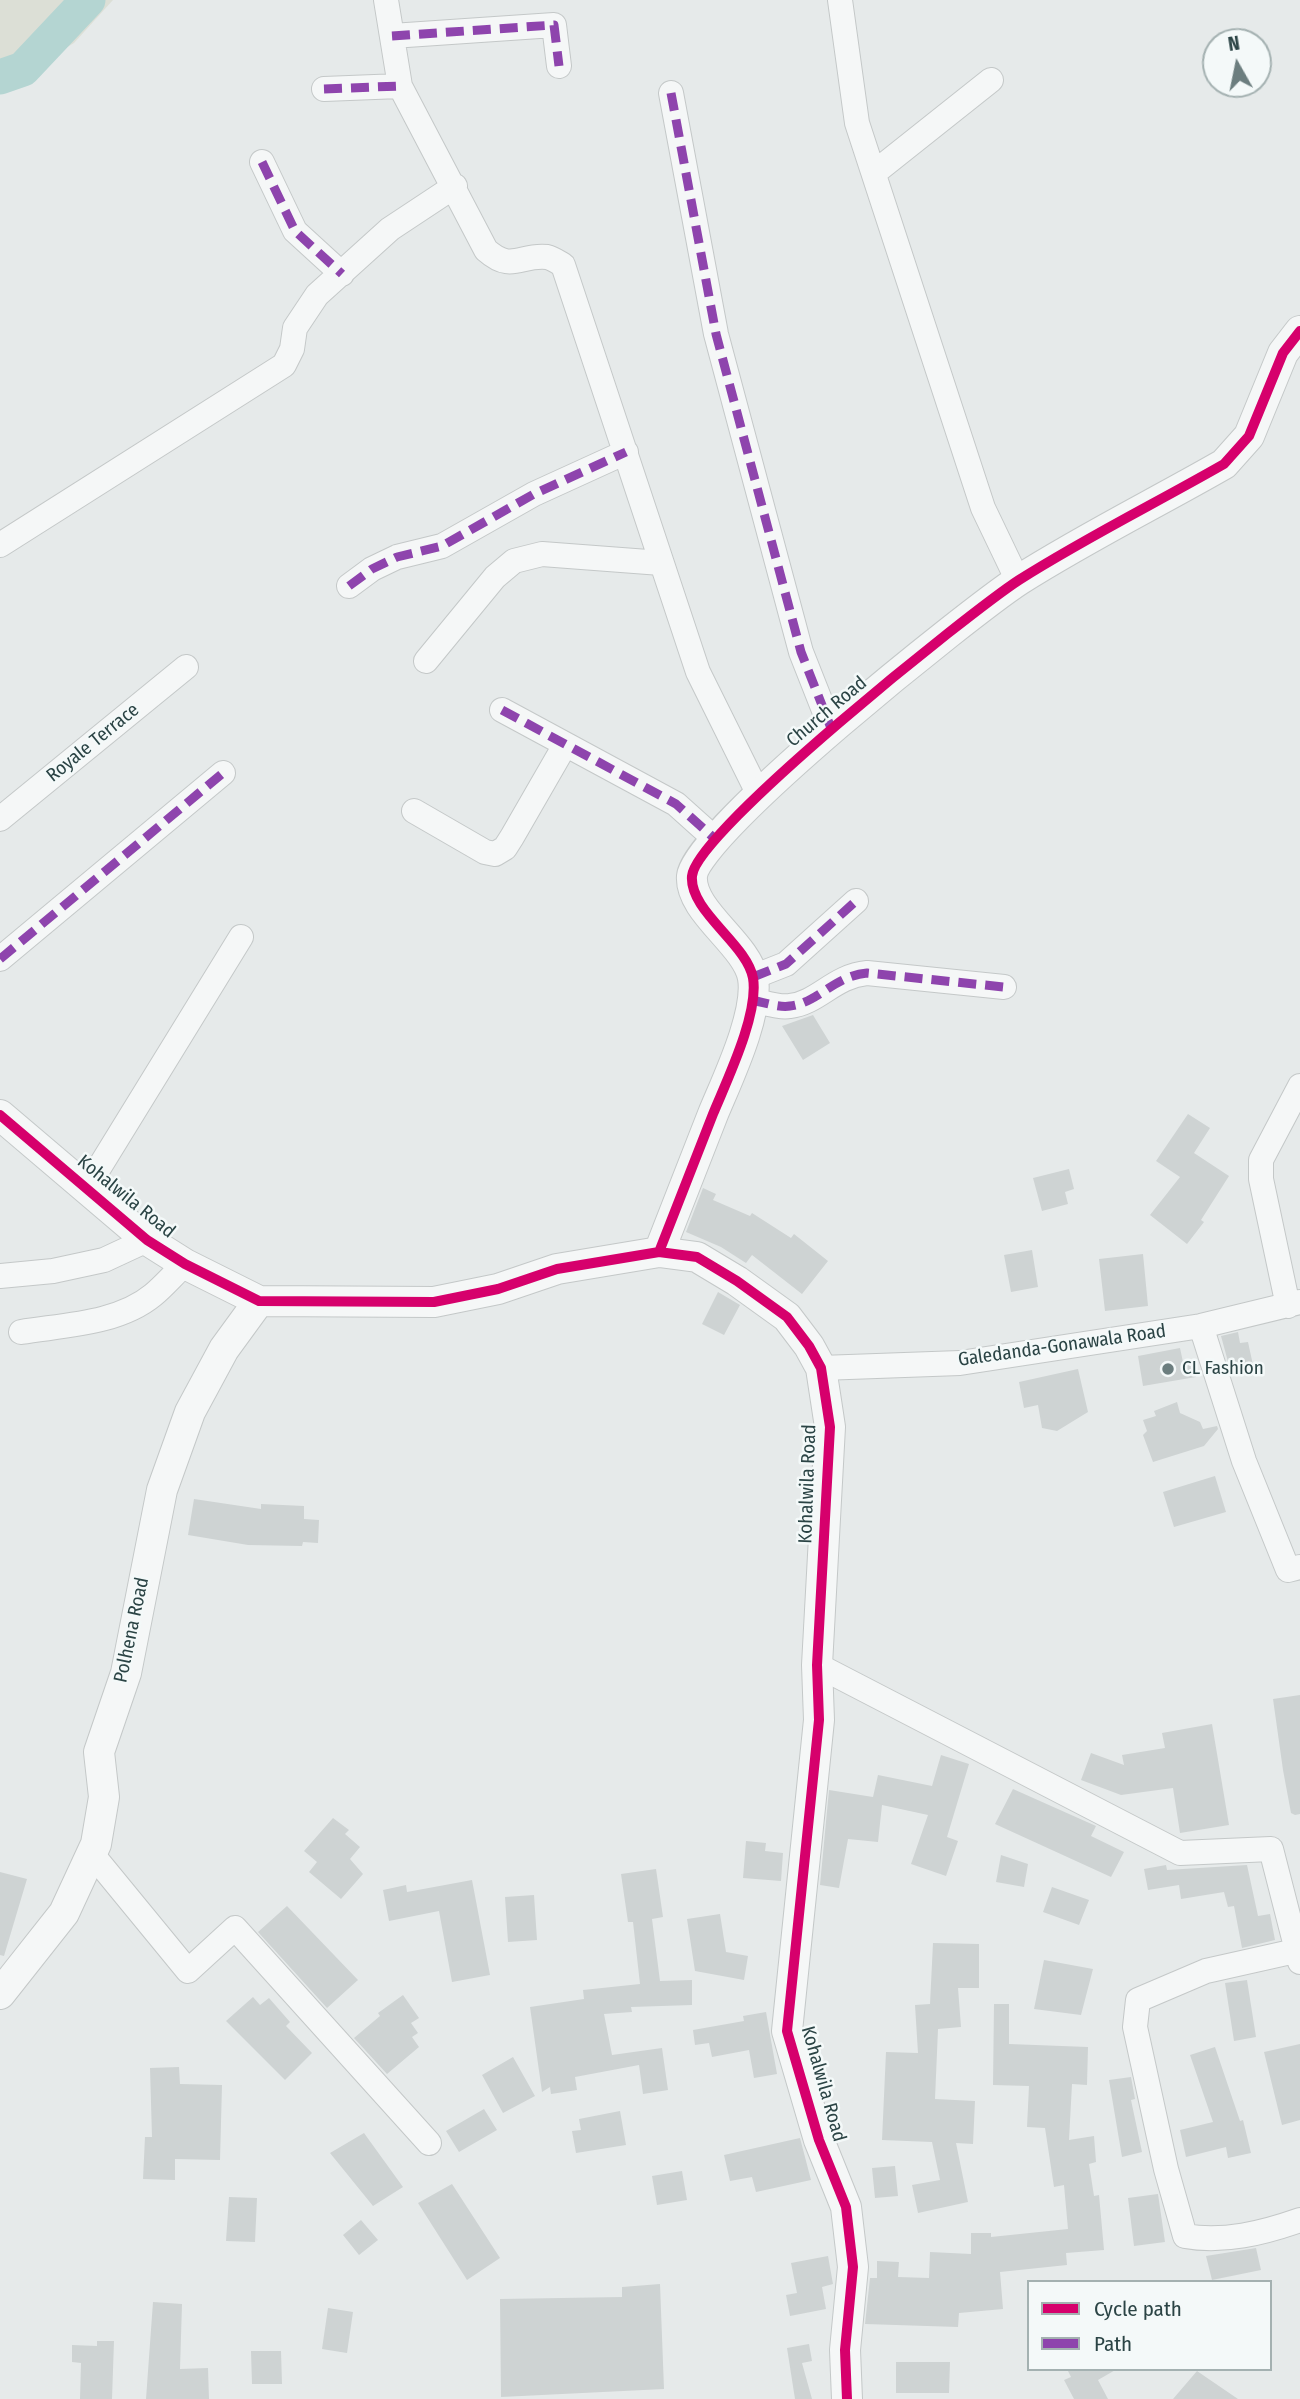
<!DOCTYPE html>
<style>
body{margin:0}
#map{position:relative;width:1300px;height:2399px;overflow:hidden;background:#e6eaea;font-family:"Fira Sans Condensed",sans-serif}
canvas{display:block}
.legend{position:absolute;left:1027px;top:2280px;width:245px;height:91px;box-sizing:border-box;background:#f4f9f9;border:2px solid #a4b1b1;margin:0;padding:9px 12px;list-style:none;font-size:21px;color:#2b4445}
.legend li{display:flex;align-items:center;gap:14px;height:35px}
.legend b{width:35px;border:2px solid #a4b1b1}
.north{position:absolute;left:1202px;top:28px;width:70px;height:70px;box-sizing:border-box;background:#f4f9f9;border:2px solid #a4b1b1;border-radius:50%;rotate:351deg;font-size:19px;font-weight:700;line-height:28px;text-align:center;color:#2b4445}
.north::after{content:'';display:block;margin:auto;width:24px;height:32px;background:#6c7e7f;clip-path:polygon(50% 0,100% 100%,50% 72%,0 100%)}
</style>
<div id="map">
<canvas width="1300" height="2399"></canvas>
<ul class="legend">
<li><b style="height:9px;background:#d6006c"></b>Cycle path</li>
<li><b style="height:9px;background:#8e44ad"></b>Path</li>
</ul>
<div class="north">N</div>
</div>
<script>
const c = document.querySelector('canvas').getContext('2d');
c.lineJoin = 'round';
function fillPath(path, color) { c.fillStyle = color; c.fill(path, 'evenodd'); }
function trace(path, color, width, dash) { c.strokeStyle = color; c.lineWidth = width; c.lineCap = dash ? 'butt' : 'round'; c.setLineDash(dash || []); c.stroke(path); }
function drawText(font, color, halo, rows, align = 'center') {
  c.font = font + ' "Fira Sans Condensed",sans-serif'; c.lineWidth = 5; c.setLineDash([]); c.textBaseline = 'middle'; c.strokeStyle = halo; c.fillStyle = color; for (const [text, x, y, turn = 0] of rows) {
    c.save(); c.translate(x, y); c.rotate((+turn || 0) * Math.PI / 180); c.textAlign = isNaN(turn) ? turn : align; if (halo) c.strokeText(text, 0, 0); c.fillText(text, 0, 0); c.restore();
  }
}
fillPath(new Path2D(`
 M0,0H113L74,43L0,88Z`), '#dcdfd6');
trace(new Path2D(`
 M0,77L23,69L88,0`), '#b4d5d2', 35);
fillPath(new Path2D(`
 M813,1015L830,1043L803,1060L782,1026Z
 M1188,1114L1210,1128L1194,1153L1229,1176L1201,1220L1204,1222L1187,1244L1150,1215L1180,1177L1156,1161Z
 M1069,1169L1074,1189L1065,1192L1068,1204L1042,1211L1033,1178Z
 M703,1188L716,1194L713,1200L750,1216L752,1213L791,1238L794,1234L828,1261L802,1294L752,1255L746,1263L721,1247L686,1232Z
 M1032,1250L1038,1287L1011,1292L1004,1255Z
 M1143,1254L1148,1306L1105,1311L1099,1259Z
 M718,1292L740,1305L724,1335L702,1324Z
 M1238,1332L1240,1343L1248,1342L1253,1365L1230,1369L1221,1336Z
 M1180,1348L1183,1362L1193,1360L1196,1377L1143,1386L1138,1356Z
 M1078,1369L1088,1412L1057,1431L1042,1428L1038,1405L1024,1408L1019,1382Z
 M1177,1402L1180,1413L1200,1422L1203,1429L1217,1426L1218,1429L1204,1446L1153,1462L1143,1435L1147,1431L1143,1420L1156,1416L1154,1411Z
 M1215,1476L1226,1512L1174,1527L1163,1492Z
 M194,1499L261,1509V1504L304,1506V1519L319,1520L318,1543L303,1542L302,1546L248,1545L188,1535Z
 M1300,1695V1814L1295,1815L1291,1813L1283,1770L1273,1699Z
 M1212,1724L1229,1825L1180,1833L1173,1788L1121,1795L1081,1780L1091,1753L1124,1765L1122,1755L1165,1748L1162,1733Z
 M941,1755L969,1764L947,1837L958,1841L946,1876L911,1864L928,1815L882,1805L878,1842L848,1839L839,1888L820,1885L829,1790L873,1797L878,1775L932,1786Z
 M1013,1789L1096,1826L1091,1836L1124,1852L1111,1877L995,1824Z
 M333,1818L349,1830L345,1834L360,1847L350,1859L363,1874L341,1899L309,1872L317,1862L304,1851Z
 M746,1841L766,1843L765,1851L783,1853L781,1881L743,1878Z
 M1001,1855L1028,1864L1024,1887L996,1882Z
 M1166,1865L1167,1870L1247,1865L1258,1916L1270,1914L1275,1940L1242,1948L1234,1906L1228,1907L1224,1892L1181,1899L1179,1885L1148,1890L1144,1869Z
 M656,1869L663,1917L652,1919L660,1981L692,1980V2005L631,2007L632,2012L604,2014L612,2055L662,2048L668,2090L643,2094L639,2065L575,2077L577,2090L551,2094L550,2087L542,2092L530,2007L584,1999L583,1990L640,1984L633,1922H628L621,1874Z
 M0,1872L27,1879L4,1956L0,1955Z
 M472,1880L490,1975L452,1982L439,1911L389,1921L383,1890L406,1885L407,1892Z
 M1052,1887L1089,1900L1079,1925L1043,1912Z
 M534,1895L537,1940L508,1942L505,1897Z
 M287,1906L358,1980L327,2008L258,1932Z
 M720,1914L726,1952L748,1956L744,1980L695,1971L687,1919Z
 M933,1943L979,1944V1988H958L961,2027L938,2029L935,2099L975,2101L973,2144L956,2143L968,2202L918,2213L912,2185L940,2180L932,2142L882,2140L886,2052L918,2053L915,2005L930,2004Z
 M1044,1960L1093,1969L1081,2015L1034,2009Z
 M1247,1980L1256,2037L1234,2041L1225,1983Z
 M403,1995L419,2018L411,2023L418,2033L412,2037L419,2047L387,2074L354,2038L380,2016L378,2013Z
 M253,1997L260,2005L269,1998L290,2022L286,2026L312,2053L285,2080L226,2021Z
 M994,2004H1009V2044L1088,2047L1087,2085L1072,2084L1069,2140L1094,2136L1096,2162L1089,2164L1094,2196L1099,2195L1104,2250L1066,2253L1067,2265L1000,2272L1003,2309L959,2313L958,2327L865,2324L870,2278H877V2261L899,2262L898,2277L929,2278L930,2252L971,2254V2233H991V2237L1068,2229L1064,2185L1054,2187L1045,2128L1027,2127L1029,2086L993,2085Z
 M766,2012L777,2074L754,2078L749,2050L712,2057L709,2043L695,2045L693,2030L744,2021L743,2016Z
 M1300,2044V2120L1282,2125L1264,2052Z
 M1215,2047L1240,2121L1243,2120L1251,2153L1228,2158L1226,2147L1186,2157L1180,2130L1213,2122L1190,2055Z
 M513,2057L535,2096L503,2113L482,2075Z
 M179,2067L180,2084L222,2085L220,2160L175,2159V2180L143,2179L145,2137H152L150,2068Z
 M1131,2077L1135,2099L1131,2100L1142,2152L1122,2157L1109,2080Z
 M484,2109L497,2130L459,2152L446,2131Z
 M620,2111L626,2145L576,2153L572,2131L581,2130L579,2119Z
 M364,2133L403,2187L373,2206L330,2153Z
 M800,2138L811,2180L756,2192L752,2177L730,2181L724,2155Z
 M895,2166L898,2196L875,2198L872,2168Z
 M682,2171L687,2200L657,2205L652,2176Z
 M452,2184L500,2258L467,2280L418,2203Z
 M1158,2194L1165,2242L1134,2246L1128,2198Z
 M229,2197L257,2198L255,2242L226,2241Z
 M361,2220L378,2240L359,2255L343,2235Z
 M1256,2248L1261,2270L1212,2280L1206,2256Z
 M828,2256L833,2284L822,2287L826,2309L790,2316L786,2295L797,2293L791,2263Z
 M660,2284L664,2389L501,2397L500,2299L622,2297V2287Z
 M153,2302L182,2304L180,2369L208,2368L209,2399H146Z
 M328,2308L353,2312L347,2353L322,2349Z
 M97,2341H114L112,2399H80L81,2363L72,2362V2345L97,2346Z
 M809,2344L812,2361L802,2363L812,2399H795L787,2348Z
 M251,2351H281L282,2384H252Z
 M896,2362H950L949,2393H896Z
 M1067,2369H1117L1098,2380L1108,2399H1074L1064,2380L1071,2377Z
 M1197,2371L1238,2399H1173Z`), '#ced3d3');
const minor = new Path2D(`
 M386,0L400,86L486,250C512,273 520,254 547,257C552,258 558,262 563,265L698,672L759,795
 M840,0L857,123L983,508L1018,581
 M392,36L554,25L559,66
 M324,89L400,86
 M671,93L716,334L801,652L831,728
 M262,162L295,231L342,274
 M874,173L991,80
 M0,545L284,365L292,349L295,328L317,295L390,229L455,186
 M349,586L372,569L397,557L442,546L534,494L626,452
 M426,661L495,577L514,561L542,554L661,563
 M502,710L676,804L715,839
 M414,811L485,852L495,854L505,848L512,837L565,745
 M0,819L186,667
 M0,959L223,773
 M753,977L786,964L856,901
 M751,1000C763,1002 779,1008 790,1006C818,1003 834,976 867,973L1004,987
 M86,1189L241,937
 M0,1276L53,1271L104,1260L147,1240
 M1288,1306L1261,1179V1160L1300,1086
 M1201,1326L1244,1461L1288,1570L1300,1567
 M21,1332C63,1325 118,1324 153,1295C164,1286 174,1274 185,1264
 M821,1368L960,1363L1201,1326L1300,1302
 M817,1665L1180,1853L1271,1849L1300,1962
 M92,1854L188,1971L235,1928L429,2143
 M1300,1950L1206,1971L1138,2000L1135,2027L1166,2169L1185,2236C1223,2243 1263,2233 1300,2220`);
const tertiary = new Path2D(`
 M0,1115L147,1240L185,1264L259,1301L434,1302L498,1289L557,1269L659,1252L697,1257L737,1281L787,1317L809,1346L821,1368L830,1427L817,1665L819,1720L787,2031L819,2140L846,2207L853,2267L845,2350L847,2399
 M659,1252C677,1206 695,1160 713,1114C727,1080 759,1014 753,978C747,944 689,911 692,876C696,831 970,612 1019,580C1085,538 1156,503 1224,464L1249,436L1283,353L1300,331
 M0,1994L64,1913L96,1844L104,1797L99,1752L126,1673L162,1490L190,1412L224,1349L259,1301`);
trace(minor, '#c4c8c8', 26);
trace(tertiary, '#c4c8c8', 32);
trace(minor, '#f5f7f7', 24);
trace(tertiary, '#f5f7f7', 30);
trace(new Path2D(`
 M392,36L554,25L559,66
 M324,89L400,86
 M671,93L716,334L801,652L831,728
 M262,162L295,231L342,274
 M349,586L372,569L397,557L442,546L534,494L626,452
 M502,710L676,804L715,839
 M0,959L223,773
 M753,977L786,964L856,901
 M751,1000C763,1002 779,1008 790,1006C818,1003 834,976 867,973L1004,987`), '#8e44ad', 9, [18, 9]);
trace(new Path2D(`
 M0,1115L147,1240L185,1264L259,1301L434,1302L498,1289L557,1269L659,1252L697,1257L737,1281L787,1317L809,1346L821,1368L830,1427L817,1665L819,1720L787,2031L819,2140L846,2207L853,2267L845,2350L847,2399
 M659,1252C677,1206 695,1160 713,1114C727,1080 759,1014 753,978C747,944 689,911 692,876C696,831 970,612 1019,580C1085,538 1156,503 1224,464L1249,436L1283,353L1300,331`), '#d6006c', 10);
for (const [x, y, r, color] of [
 [1168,1369,7,"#6c7e7f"]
]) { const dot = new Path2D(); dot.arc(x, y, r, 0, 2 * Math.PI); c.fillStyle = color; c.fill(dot); trace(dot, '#f4f9f9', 2.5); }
drawText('19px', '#2b4445', '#f4f9f9', [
 ["Church Road",827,712,-40],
 ["Royale Terrace",93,743,-39],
 ["Kohalwila Road",126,1197,39],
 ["Galedanda-Gonawala Road",1062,1346,-8],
 ["Kohalwila Road",808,1484,-88],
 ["Polhena Road",132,1630,-78],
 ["Kohalwila Road",823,2084,74]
]);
drawText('19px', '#2b4445', '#f4f9f9', [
 ["CL Fashion",1182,1369]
], 'left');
</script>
